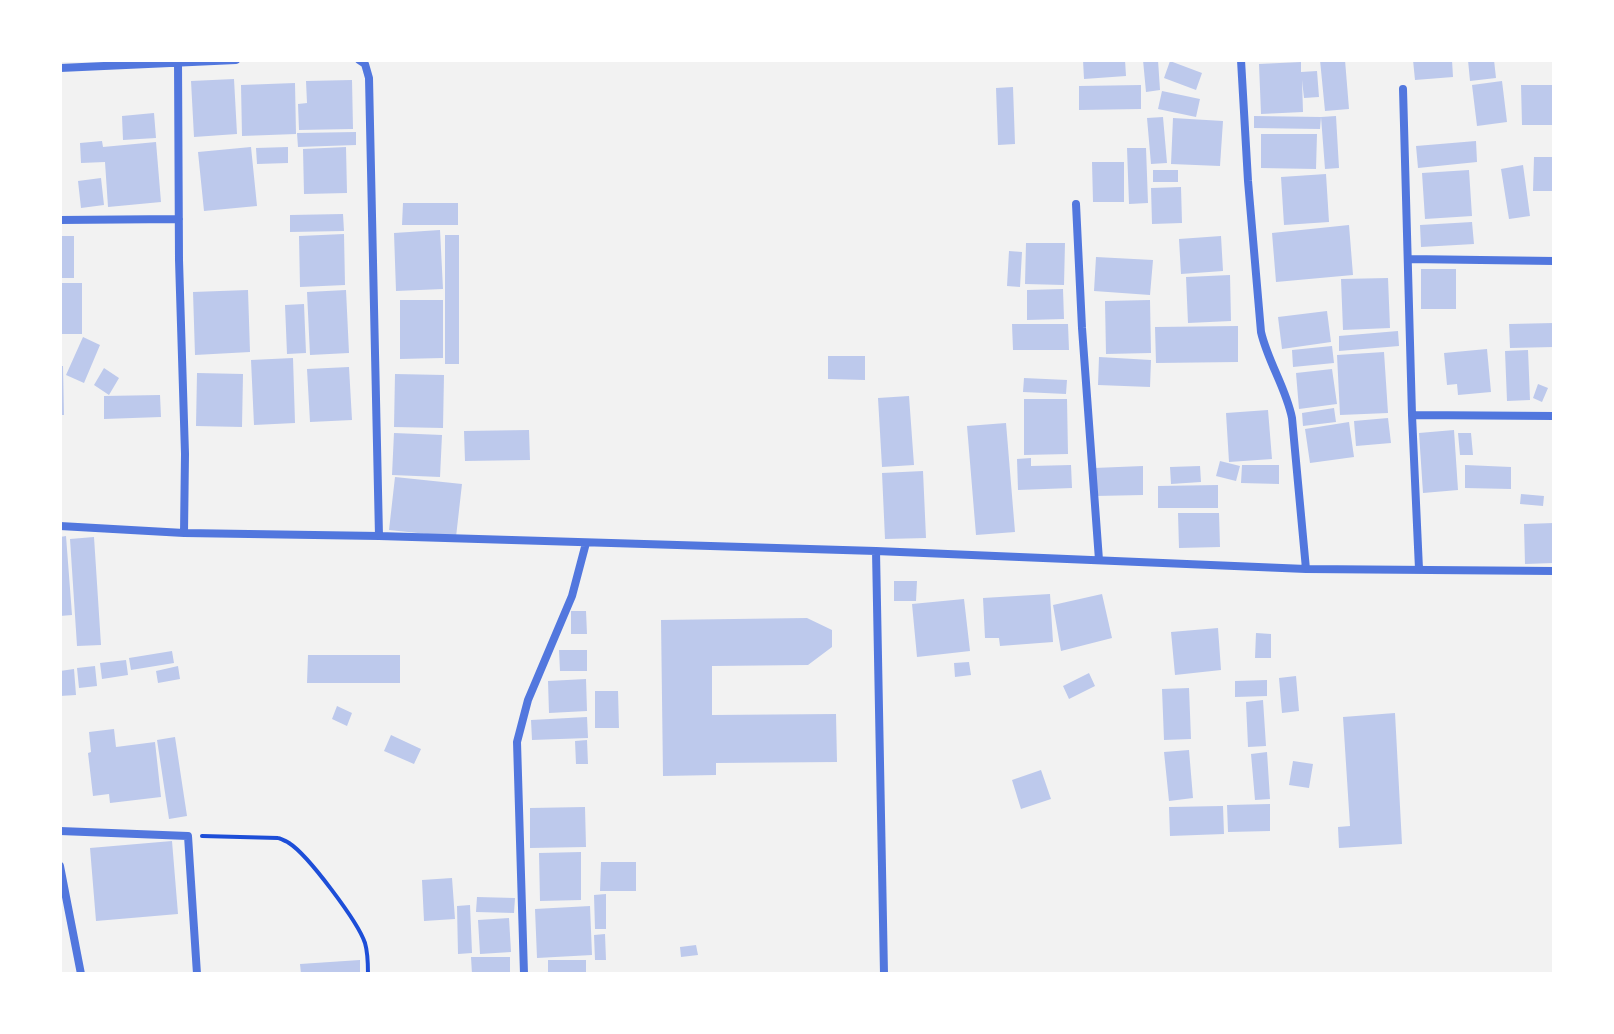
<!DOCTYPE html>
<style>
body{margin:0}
#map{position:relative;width:1614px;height:1034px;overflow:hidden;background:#f2f2f2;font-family:"Golos Text",sans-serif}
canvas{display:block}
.frame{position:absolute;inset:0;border:62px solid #fff;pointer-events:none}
</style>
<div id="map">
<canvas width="1614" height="1034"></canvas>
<div class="frame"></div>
</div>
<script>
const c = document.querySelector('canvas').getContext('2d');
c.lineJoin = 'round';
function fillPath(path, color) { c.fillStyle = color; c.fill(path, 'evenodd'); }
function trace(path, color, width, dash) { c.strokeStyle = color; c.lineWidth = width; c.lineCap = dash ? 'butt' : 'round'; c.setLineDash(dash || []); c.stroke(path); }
fillPath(new Path2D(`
 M1083,60H1125L1126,76L1084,79Z
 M1143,60H1158L1160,90L1146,92Z
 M1320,60H1345L1349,109L1325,111Z
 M1413,60H1452L1453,77L1415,80Z
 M1468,60H1494L1496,78L1470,81Z
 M1170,61L1202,73L1196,90L1164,78Z
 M1301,62V72L1317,71L1319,97L1304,98L1302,80L1303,112L1261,114L1259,64Z
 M234,79L237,134L194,137L191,81Z
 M352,80L353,129L299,130L298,104L307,103L306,81Z
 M1502,81L1507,122L1477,126L1472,85Z
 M295,83L296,134L242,136L241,85Z
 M1141,85V109L1079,110V86Z
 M1521,85H1554V125H1522Z
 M1013,87L1015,144L998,145L996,88Z
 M1162,91L1200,99L1196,117L1158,109Z
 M154,113L156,138L123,140L122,116Z
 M1254,116L1321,117L1320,129L1254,128Z
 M1336,116L1339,168L1325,169L1321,117Z
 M1163,117L1167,163L1151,164L1147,118Z
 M1173,118L1223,121L1220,166L1171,164Z
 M356,132V145L298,147L297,133Z
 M1261,134H1317L1316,169L1261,168Z
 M102,141L103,147L156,142L161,202L108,207L105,162L81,163L80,143Z
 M1476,141L1477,162L1418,168L1416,146Z
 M251,147L257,206L204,211L198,152Z
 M288,147V163L257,164L256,148Z
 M346,147L347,193L304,194L303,149Z
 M1127,148H1146L1148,203L1129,204Z
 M1534,157H1554V191H1533Z
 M1092,162H1124V202H1093Z
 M1523,165L1530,216L1509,219L1501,169Z
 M1153,170H1178V182H1153Z
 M1469,170L1472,216L1425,219L1422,173Z
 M1326,174L1329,222L1284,225L1281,177Z
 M101,178L104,205L81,208L78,181Z
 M1181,187L1182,223L1152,224L1151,188Z
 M403,203H458V225H402Z
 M343,214L344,231L290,232V215Z
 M1472,222L1474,244L1421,247L1420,225Z
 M1349,225L1353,275L1276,282L1272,233Z
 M440,230L443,289L396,291L394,233Z
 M344,234L345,285L300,287L299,236Z
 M445,235H459V364H445Z
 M60,236H74V278H60Z
 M1221,236L1223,271L1181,274L1179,239Z
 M1026,243H1065L1064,285L1025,284Z
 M1009,251L1022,252L1020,287L1007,286Z
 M1096,257L1153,260L1150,295L1094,291Z
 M1421,269H1456V309H1421Z
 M1230,275L1231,321L1188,323L1186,277Z
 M1388,278L1390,328L1343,330L1341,279Z
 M60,283H82V334H60Z
 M1063,289L1064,319L1027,320V290Z
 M248,290L250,352L195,355L193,292Z
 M346,290L349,353L310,355L307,292Z
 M400,300H443V358L400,359Z
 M1150,300L1151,353L1106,354L1105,301Z
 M304,304L306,353L287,354L285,305Z
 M1327,311L1331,342L1282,349L1278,317Z
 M1554,323V347L1510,348L1509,324Z
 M1012,324H1068L1069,350H1013Z
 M1238,326V362L1156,363L1155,327Z
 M1398,331L1399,346L1339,351V336Z
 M83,337L100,345L84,383L66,375Z
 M1332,346L1334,363L1293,367L1292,350Z
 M1487,349L1491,392L1458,395L1457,384L1447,385L1444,353Z
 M1528,350L1530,400L1507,401L1505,351Z
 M1384,352L1388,413L1340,415L1337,355Z
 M828,356H865V380L828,379Z
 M1099,357L1151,360L1150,387L1098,385Z
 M293,358L295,423L254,425L251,360Z
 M60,366H63L64,415H60Z
 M349,367L352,420L310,422L307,369Z
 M104,368L119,378L109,395L94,385Z
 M1332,369L1337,404L1299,409L1296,373Z
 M197,373L243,374L242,427L196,426Z
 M395,374L444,375L443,428L394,427Z
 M1024,378L1067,380L1066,394L1023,392Z
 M1538,384L1548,388L1542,402L1533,398Z
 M160,395L161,417L104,419V396Z
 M909,396L914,465L882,467L878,398Z
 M1024,399H1067L1068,454L1024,455Z
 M1334,408L1336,422L1303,426L1302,413Z
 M1268,410L1272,459L1229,462L1226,413Z
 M1388,418L1391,443L1356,446L1354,421Z
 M1349,422L1354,457L1310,463L1305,429Z
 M1006,423L1015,532L976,535L967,426Z
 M529,430L530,460L465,461L464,431Z
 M1454,430L1458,490L1423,493L1419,433Z
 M394,433L442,435L440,477L392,475Z
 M1458,433H1471L1473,455H1460Z
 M1031,458V466L1071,465L1072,488L1018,490L1017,459Z
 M1220,461L1240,466L1236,481L1216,476Z
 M1242,465H1279V484L1241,483Z
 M1465,465L1511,467V489L1465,488Z
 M1143,466V495L1095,496L1094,468Z
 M1200,466L1201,482L1171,484L1170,467Z
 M923,471L926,538L885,539L882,473Z
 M395,477L462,484L456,537L389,530Z
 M1218,485V508H1158V486Z
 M1521,494L1544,496L1543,506L1520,504Z
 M1178,513H1219L1220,547L1179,548Z
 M1554,523V563L1525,564L1524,524Z
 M66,536L72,615L60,616V537Z
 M94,537L101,645L77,646L70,539Z
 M894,581H917L916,601H894Z
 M1050,594L1053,642L1000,646L999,638H985L983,598Z
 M1102,594L1112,638L1061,651L1053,605Z
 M964,599L970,651L917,657L912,604Z
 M571,611H586L587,634H571Z
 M807,618L832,630V647L808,665L712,666V715L836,714L837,762L716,763V775L663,776L661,620Z
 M1218,628L1221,670L1175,675L1171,632Z
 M1256,633L1271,634V658H1255Z
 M559,650H587V671H560Z
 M172,651L174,663L131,670L129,658Z
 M308,655H400V683H307Z
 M126,660L128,675L102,679L100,663Z
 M969,662L971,675L955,677L954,663Z
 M95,666L97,686L79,688L77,668Z
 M178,666L180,679L158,683L156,671Z
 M74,669L76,695L60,696V671Z
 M1089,673L1095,686L1069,699L1063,686Z
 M1296,676L1299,711L1282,713L1279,678Z
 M586,679L587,711L549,713L548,681Z
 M1267,680V696L1235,697V681Z
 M1189,688L1191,739L1164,740L1162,689Z
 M595,691H618L619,728H595Z
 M1263,700L1266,746L1248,747L1246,702Z
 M337,706L352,713L347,726L332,719Z
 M1395,713L1402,844L1339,848L1338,827L1350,826L1343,717Z
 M587,717L588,738L532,740L531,720Z
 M114,729L116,747L155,742L161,797L110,803L109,794L93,796L88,753L91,752L89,732Z
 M391,735L421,749L414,764L384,751Z
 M175,737L187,816L169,819L157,740Z
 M587,740L588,764H576L575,741Z
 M1189,750L1193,798L1169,801L1164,752Z
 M1267,752L1270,799L1255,800L1251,754Z
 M1293,761L1313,764L1309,788L1289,785Z
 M1041,770L1051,799L1021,809L1012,780Z
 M1270,804V831L1228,832L1227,805Z
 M1223,806L1224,834L1170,836L1169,807Z
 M585,807L586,847L530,848V808Z
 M172,841L178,914L96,921L90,848Z
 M581,852V900L540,901L539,853Z
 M601,862H636V891H600Z
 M452,878L455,919L424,921L422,880Z
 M606,894V929H595L594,895Z
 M477,897L515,898L514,913L476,912Z
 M470,905L472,953L458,954L457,906Z
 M590,906L592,955L537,958L535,909Z
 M509,918L511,952L480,954L478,920Z
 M605,934L606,960H595L594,935Z
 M696,945L698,955L681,957L680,947Z
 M471,957H510V974H472Z
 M360,960V974H301L300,964Z
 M548,960H586V974H548Z`), '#bdc9ec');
trace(new Path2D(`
 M202,836L278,838C279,838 288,842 289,843C308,855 358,922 365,943C368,953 368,963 368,974`), '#1d4ed8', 4);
trace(new Path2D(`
 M178,60L179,260L185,454L184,533
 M359,60L365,64L369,78L379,536
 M1241,60L1248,181L1261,332C1268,362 1286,388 1292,418L1306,569
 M60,68L236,60
 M1403,89L1412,415L1419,569
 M1076,204L1082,328L1099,560
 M60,220L179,219
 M1408,259L1554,261
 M1412,415L1554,416
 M60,526L184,533L379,536L876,551L1306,569L1554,571
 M876,551L884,974
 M60,831L188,836L197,974
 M60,866L81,974
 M524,974L517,742L528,700L572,596L586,543`), '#5277de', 8);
</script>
